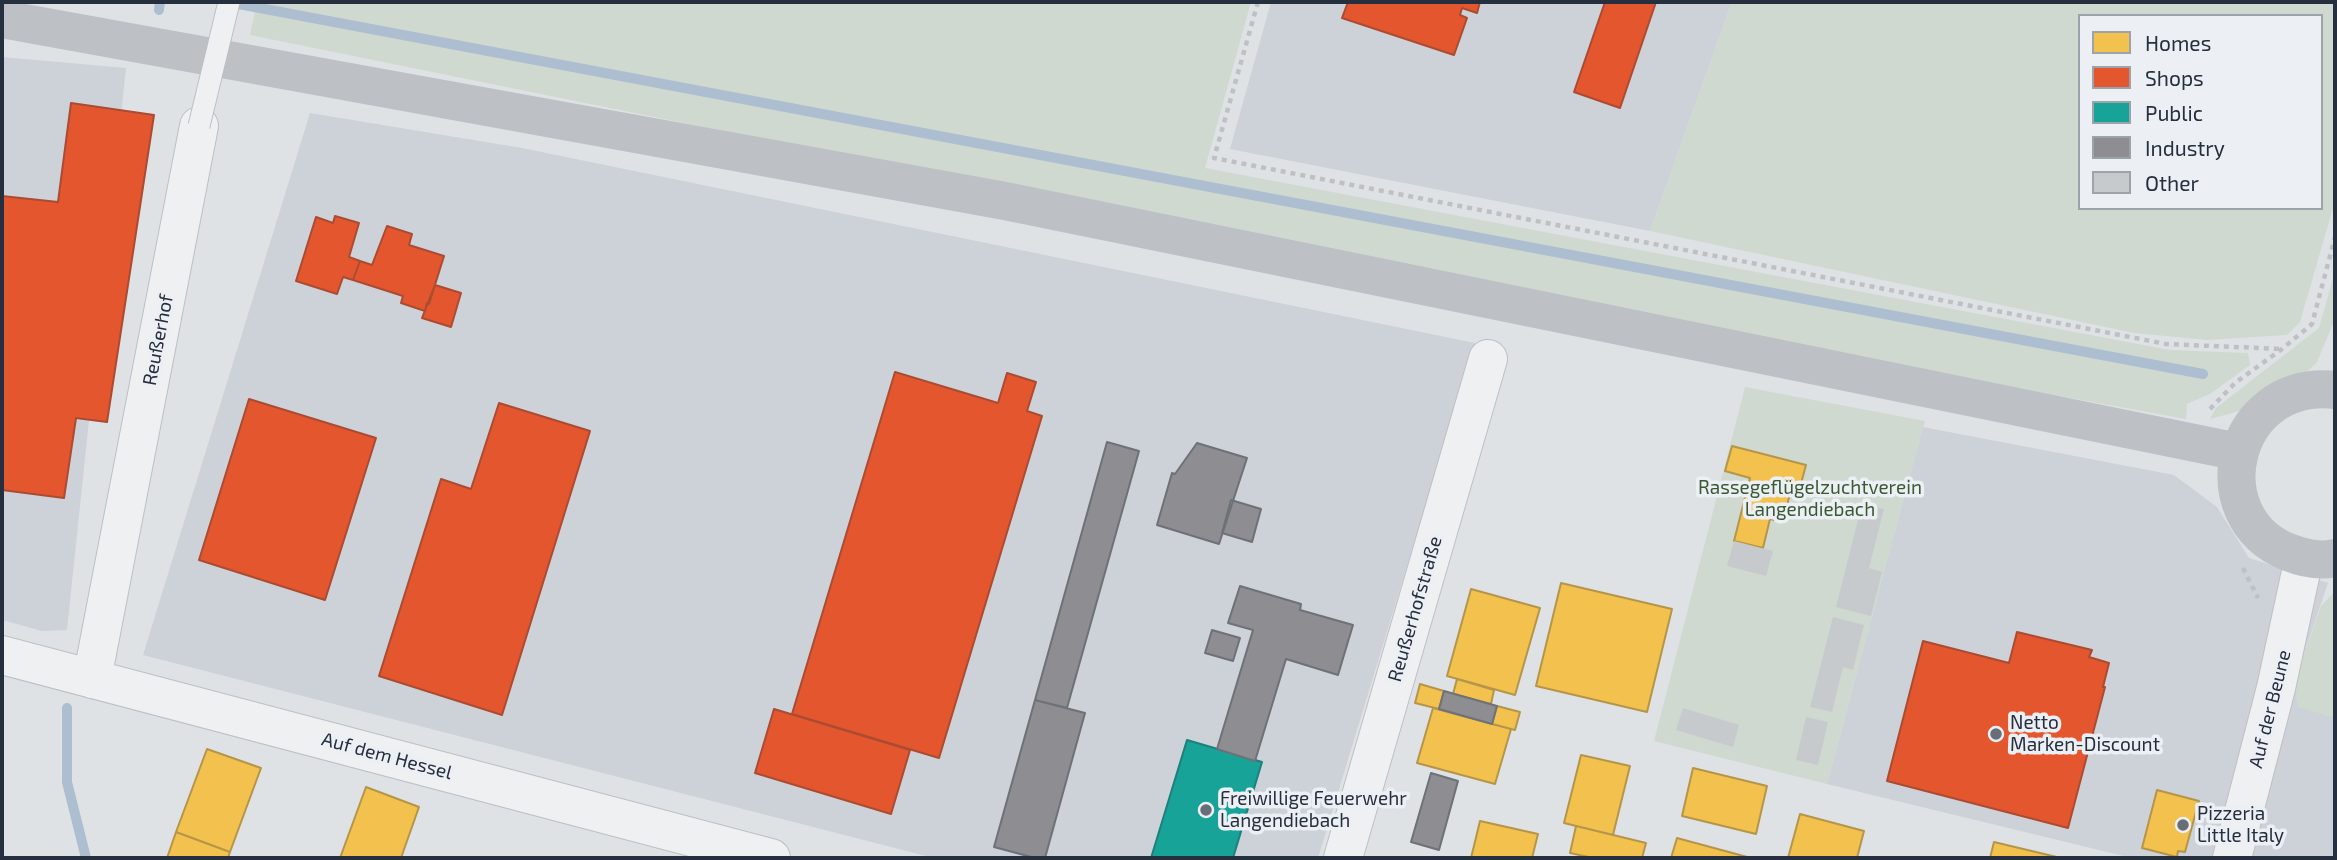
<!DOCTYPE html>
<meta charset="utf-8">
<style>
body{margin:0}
#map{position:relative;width:2337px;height:860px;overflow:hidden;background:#dfe2e5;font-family:"Exo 2",sans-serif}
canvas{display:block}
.frame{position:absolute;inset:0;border:4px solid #262f3d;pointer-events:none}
.legend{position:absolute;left:2078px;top:14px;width:245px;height:196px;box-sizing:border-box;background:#ecf0f5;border:2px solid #9da3ab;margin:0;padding:9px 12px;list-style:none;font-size:21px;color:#262f3d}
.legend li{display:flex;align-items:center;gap:14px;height:35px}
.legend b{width:35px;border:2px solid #9da3ab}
</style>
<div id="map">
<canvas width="2337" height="860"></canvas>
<div class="frame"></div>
<ul class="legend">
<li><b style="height:19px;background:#f2c14e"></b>Homes</li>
<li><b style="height:19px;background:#e4572e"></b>Shops</li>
<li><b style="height:19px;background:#17a398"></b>Public</li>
<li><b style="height:19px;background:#8d8d92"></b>Industry</li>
<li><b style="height:19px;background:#c7cacd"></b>Other</li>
</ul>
</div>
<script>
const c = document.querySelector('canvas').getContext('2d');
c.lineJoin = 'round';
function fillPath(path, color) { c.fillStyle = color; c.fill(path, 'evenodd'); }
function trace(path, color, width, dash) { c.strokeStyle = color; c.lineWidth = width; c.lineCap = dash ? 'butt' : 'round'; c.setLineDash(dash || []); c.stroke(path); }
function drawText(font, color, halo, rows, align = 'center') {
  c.font = font + ' "Exo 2",sans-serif'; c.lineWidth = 7; c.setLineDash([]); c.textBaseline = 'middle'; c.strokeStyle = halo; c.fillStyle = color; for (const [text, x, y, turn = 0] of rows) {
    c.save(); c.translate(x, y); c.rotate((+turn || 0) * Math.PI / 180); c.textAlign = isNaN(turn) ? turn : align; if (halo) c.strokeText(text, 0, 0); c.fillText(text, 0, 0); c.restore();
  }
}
fillPath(new Path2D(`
 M1271,2H1732L1650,231L1230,149Z
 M2,57L126,68L67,630L42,631L2,620Z
 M310,113L522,148L1475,343L1318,858H934L143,655Z
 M1923,427L2174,475L2217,507L2249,558L2328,583L2294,683L2328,716L2335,715V858H2132L1827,784Z`), '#cdd1d8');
fillPath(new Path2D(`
 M257,2H1251L1205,168L2170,350L2248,353L2250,365L2210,394L2187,404L2186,419L1773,344L250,35Z
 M1732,2H2335V201L2300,322L2287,335L2207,340L2134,333L1650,231ZM2080,16H2321V208H2080Z
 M2335,271V319L2317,362L2302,377L2243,410L2210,419L2216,408L2319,328Z
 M1745,387L1925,421L1827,784L1654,741Z
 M2335,591V715L2328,716L2298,707L2294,683L2321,606Z`), '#cfd9d0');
const homes = new Path2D(`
 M1732,446L1806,465L1799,491L1791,489L1783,522L1770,519L1763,548L1734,541L1750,478L1725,471Z
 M1561,583L1672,609L1647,712L1536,686Z
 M1471,589L1540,608L1515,695L1447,676Z
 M1457,679L1494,690L1491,704L1453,694Z
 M1420,684L1444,691L1439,709L1415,703Z
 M1497,706L1520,712L1515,730L1492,724Z
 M1433,708L1511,729L1495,784L1417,763Z
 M207,749L261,768L230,852L176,832Z
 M1581,755L1630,766L1613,835L1564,823Z
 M1693,768L1767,786L1756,834L1682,816Z
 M366,787L419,807L401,858H340Z
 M2157,790L2199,801L2185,852L2178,851L2177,857L2142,848Z
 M1800,814L1864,831L1857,858H1788Z
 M1480,821L1538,834L1532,858H1471Z
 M1576,826L1646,843L1642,858H1593L1570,853Z
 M176,832L230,852L228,858H167Z
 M1677,838L1751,858H1671Z
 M1994,842L2061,858H1990Z`);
fillPath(homes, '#f2c14e');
trace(homes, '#b59549', 2);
const shops = new Path2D(`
 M1348,2H1480L1477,13L1462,8L1460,15L1467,18L1454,55L1342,18Z
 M1605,2H1656L1620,108L1574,92Z
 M71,103L154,115L107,422L76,418L64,498L2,490V196L58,202Z
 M335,216L359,223L349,257L360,261L353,280L343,277L337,294L296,281L316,217L333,223Z
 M387,226L412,234L409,245L444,256L429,304L427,303L425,311L401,303L403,296L353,280L360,261L372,265Z
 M435,285L461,293L451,327L422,318Z
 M895,372L998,403L1007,373L1036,382L1027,411L1042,416L939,758L792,714Z
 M249,399L376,438L325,600L199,560Z
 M499,403L590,431L502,715L379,676L441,479L471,489Z
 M2017,632L2092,650L2089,657L2109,663L2103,687H2105L2068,828L1887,781L1923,641L2009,663Z
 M774,709L910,750L891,814L755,773Z`);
fillPath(shops, '#e4572e');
trace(shops, '#ab4b32', 2);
const public = new Path2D(`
 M1187,740L1262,762L1233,858H1151Z`);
fillPath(public, '#17a398');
trace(public, '#1c807d', 2);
const industry = new Path2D(`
 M1107,442L1139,451L1067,708L1035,700Z
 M1197,443L1247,458L1219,544L1157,525L1172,473L1175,474Z
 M1231,500L1261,509L1252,542L1222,533Z
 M1240,586L1301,604L1300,610L1353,625L1338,675L1286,659L1255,761L1217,749L1253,630L1228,623Z
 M1212,630L1240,638L1233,661L1205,653Z
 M1444,691L1497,706L1492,724L1439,709Z
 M1035,700L1085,713L1045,858H1035L994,847Z
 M1431,773L1458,781L1439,850L1411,842Z`);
fillPath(industry, '#8d8d92');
trace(industry, '#6e7178', 2);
trace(new Path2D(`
 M228,2L2203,374
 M159,10L160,2
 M67,708V782L86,858`), '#adbed1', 10);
fillPath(new Path2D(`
 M1862,504L1884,509L1869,568L1882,572L1871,616L1836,607Z
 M1734,541L1773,551L1766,576L1727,566Z
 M1833,617L1864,625L1853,670L1843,667L1832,712L1810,707Z
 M1683,708L1739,725L1733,747L1676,730Z
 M1806,717L1828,722L1818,765L1796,760Z`), '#c7cacd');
const street = new Path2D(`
 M2,655L771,858
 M92,679L199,126
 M1343,858L1488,359
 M2232,858L2276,688L2304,558`);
trace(street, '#bdc0c3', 40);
trace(new Path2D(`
 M1258,2L1214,158L2166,344L2282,349
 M2210,409L2235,383L2282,349L2312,324L2335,237
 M2243,568L2258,598`), '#bec0c4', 4.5, [5, 5]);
trace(street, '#eef0f1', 38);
trace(new Path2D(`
 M2,19L1005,201L2239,452
 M2335,390C2231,379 2200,517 2288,552C2303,558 2319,562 2335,558`), '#bdc0c4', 38);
const laneBridge = new Path2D(`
 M199,126L229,2`);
trace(laneBridge, '#bdc0c3', 23, []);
trace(laneBridge, '#eef0f1', 21);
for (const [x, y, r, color] of [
 [1996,734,7,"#676e78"],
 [1206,810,7,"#676e78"],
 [2183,825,7,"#676e78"]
]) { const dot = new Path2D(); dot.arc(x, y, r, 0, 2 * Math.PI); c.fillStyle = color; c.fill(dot); trace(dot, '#ecf0f5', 2.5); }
drawText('19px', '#262f3d', '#ecf0f5', [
 ["Reußerhof",158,340,-79],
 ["Reußerhofstraße",1415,609,-74],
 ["Auf der Beune",2270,709,-76],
 ["Auf dem Hessel",387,756,15]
]);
drawText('19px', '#3a5933', '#ecf0f5', [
 ["Rassegeflügelzuchtverein",1810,488],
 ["Langendiebach",1810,510]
]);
drawText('19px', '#262f3d', '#ecf0f5', [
 ["Netto",2010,723],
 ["Marken-Discount",2010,745],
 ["Freiwillige Feuerwehr",1220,799],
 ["Langendiebach",1220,821],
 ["Pizzeria",2197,814],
 ["Little Italy",2197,836]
], 'left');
</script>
